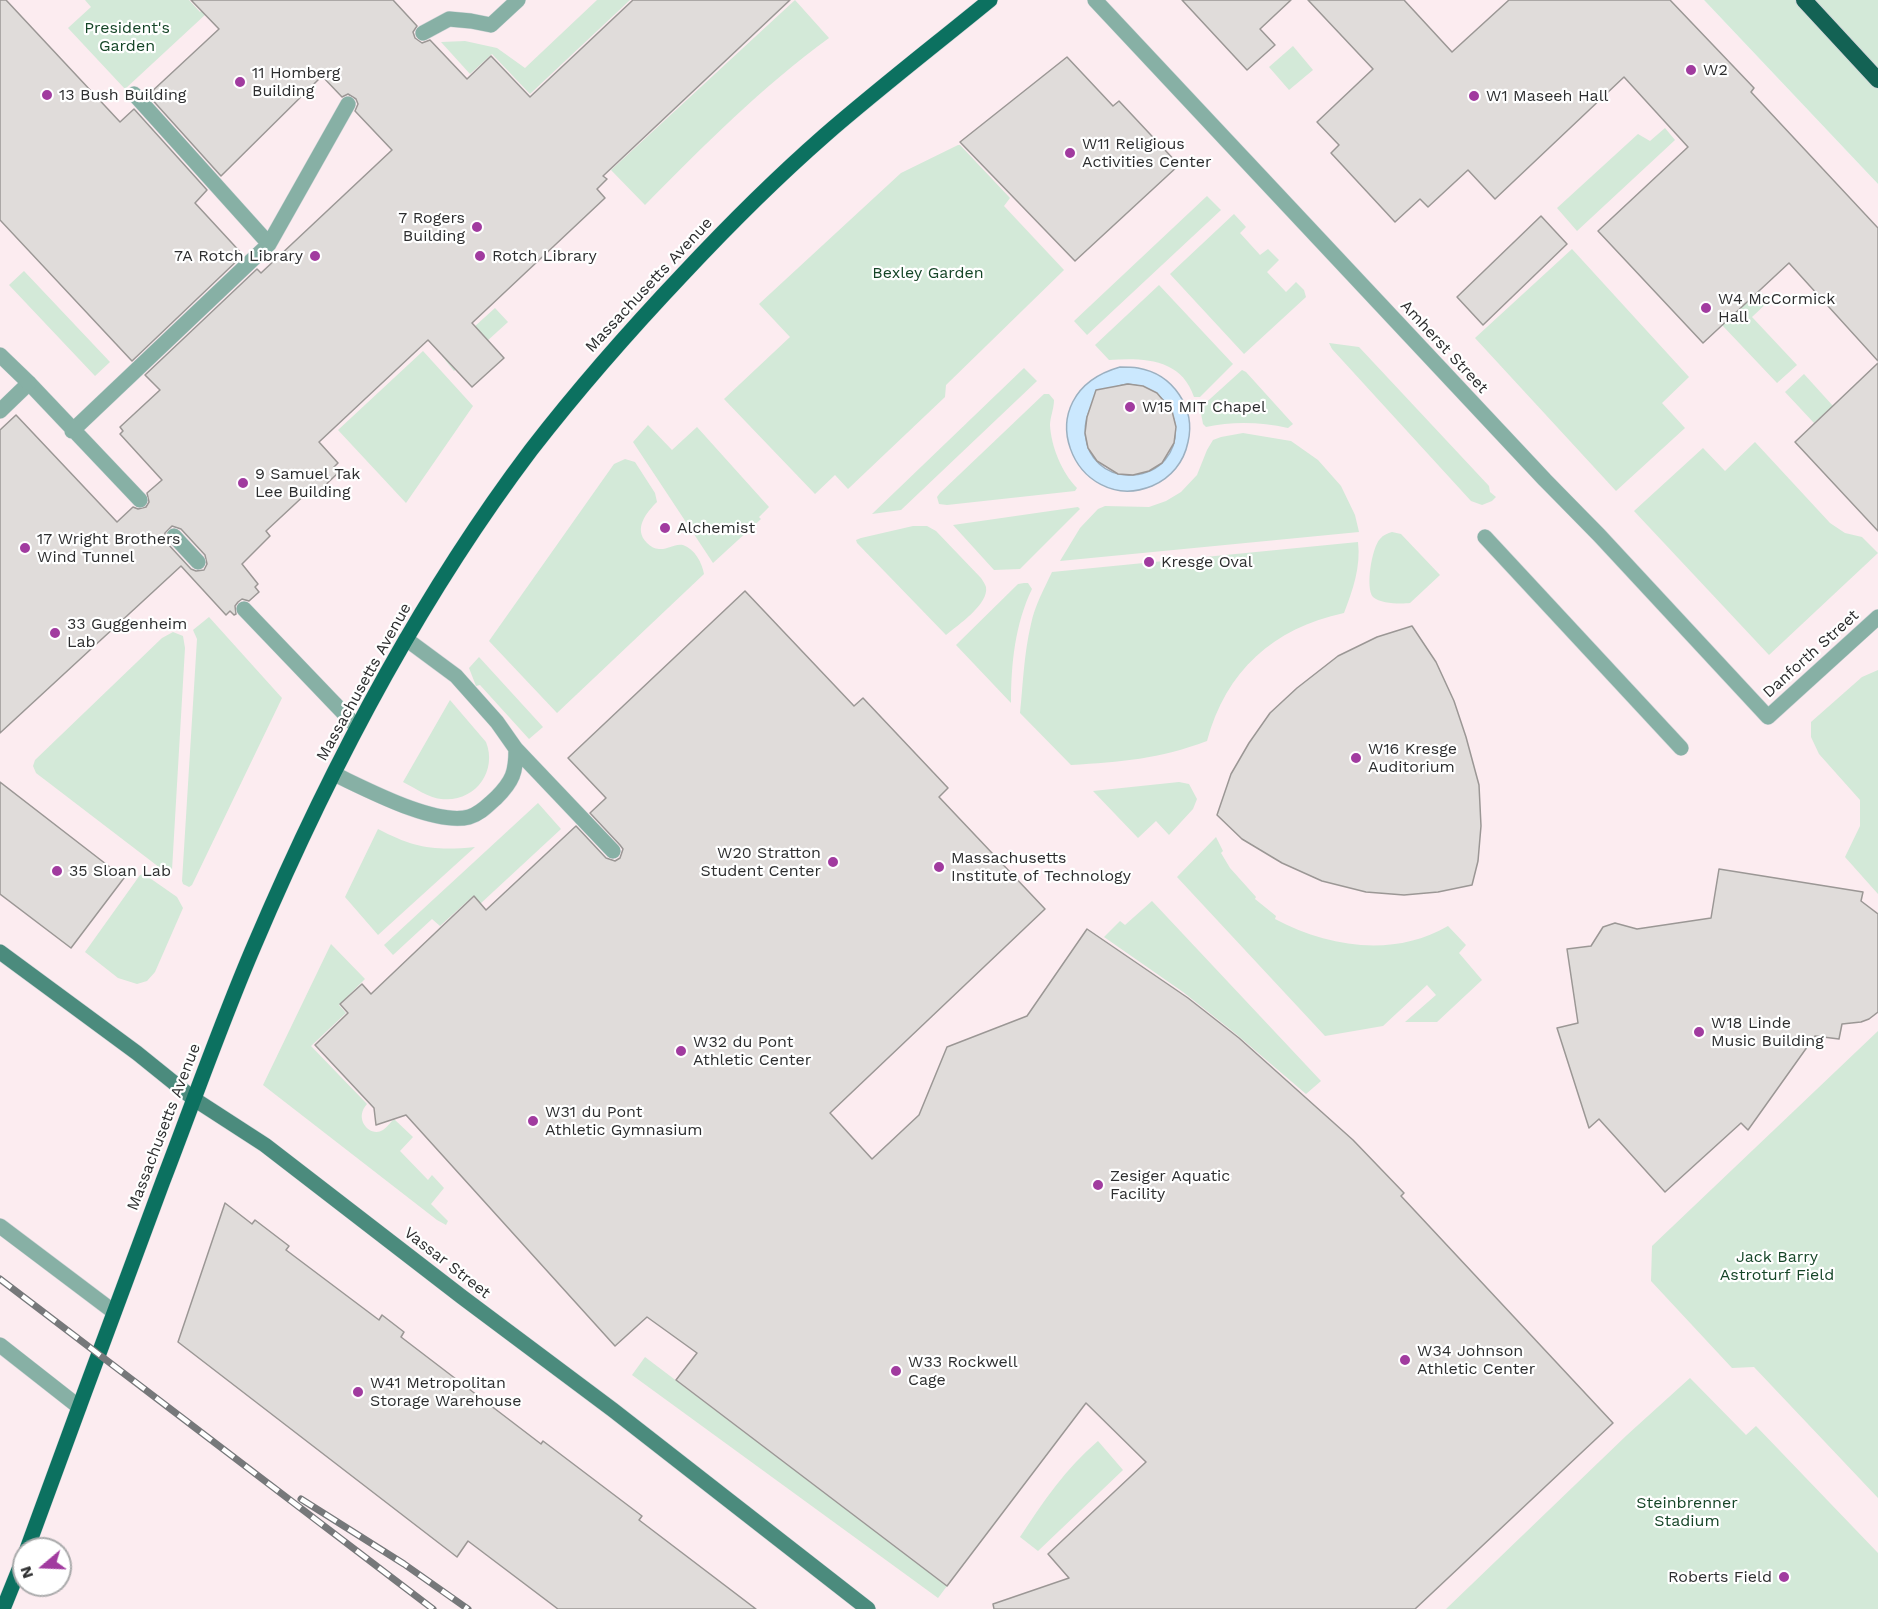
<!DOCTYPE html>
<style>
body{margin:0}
#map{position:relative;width:1878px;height:1609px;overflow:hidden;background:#f8fbfe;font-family:"Work Sans",sans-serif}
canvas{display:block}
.north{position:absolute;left:12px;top:1537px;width:60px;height:60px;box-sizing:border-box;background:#fff;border:2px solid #ababac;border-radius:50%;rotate:251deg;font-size:16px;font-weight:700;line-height:24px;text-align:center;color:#2d2e2f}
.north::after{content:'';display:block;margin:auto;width:21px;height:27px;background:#a13b9f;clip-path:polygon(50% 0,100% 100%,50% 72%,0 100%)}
</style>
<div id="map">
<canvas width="1878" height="1609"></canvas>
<div class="north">N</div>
</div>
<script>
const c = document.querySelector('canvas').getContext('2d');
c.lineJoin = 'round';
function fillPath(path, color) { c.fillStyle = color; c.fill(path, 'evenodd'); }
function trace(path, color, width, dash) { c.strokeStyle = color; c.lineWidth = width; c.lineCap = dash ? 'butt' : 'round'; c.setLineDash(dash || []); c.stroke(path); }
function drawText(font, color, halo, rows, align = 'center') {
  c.font = font + ' "Work Sans",sans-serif'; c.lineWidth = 4.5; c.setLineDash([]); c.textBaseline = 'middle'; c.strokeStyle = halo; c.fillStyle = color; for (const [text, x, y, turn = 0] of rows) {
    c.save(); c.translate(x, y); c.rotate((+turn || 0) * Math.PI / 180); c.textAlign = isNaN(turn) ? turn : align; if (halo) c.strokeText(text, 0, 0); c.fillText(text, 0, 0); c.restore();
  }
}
fillPath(new Path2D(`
 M0,0H1704L1878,184V1609H0ZM24,1549H60V1585H24Z`), '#fcecf0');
fillPath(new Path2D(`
 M85,0H189L200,12L212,0L220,1L125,89L68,28L91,7Z
 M597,0H630L530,94L492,54L470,74L441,42L465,41L497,48L525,68Z
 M795,0L829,38C762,87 703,146 645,205L611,170Z
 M1704,0H1878V184Z
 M1293,46L1313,70L1289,90L1269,67Z
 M1665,128L1675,140L1577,231L1557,208L1638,134L1650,141Z
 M958,145H960L1010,198L1004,206L1064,270L946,385L945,397L848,489L835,475L815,494L724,399L790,337L759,304L901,173Z
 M1207,196L1221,210L1087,335L1074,321Z
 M1234,214L1246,227L1240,233L1260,255L1268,249L1279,260L1267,272L1286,292L1296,282L1304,290L1306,297L1244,354L1170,274Z
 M1572,249L1689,377L1662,403L1685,428L1616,491L1475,338Z
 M24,271L110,362L95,376L9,285Z
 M1159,285L1233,364L1200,397H1194C1181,358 1143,358 1109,360L1095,345Z
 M1760,291L1769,301L1752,317L1797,365L1777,383L1722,325Z
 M495,308L508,322L454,371L442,356Z
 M1329,343L1359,347L1489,486L1490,492L1496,497L1492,501L1482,505L1471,501L1332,349Z
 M423,351L473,406L406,503L338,430Z
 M1024,368L1037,381L901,510L872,514Z
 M1242,370L1246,372L1293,424L1288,428C1261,422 1233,421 1206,427L1203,424L1200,408Z
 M1804,374L1833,406L1814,423L1785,392Z
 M1044,394H1049L1054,400C1054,409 1050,417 1050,425C1051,446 1062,473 1077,488L1075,491L947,505L939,504L937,497L940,493Z
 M648,425L672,450L697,427L769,507L759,517L761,519L713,563L633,442Z
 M1243,433L1291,441L1318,460L1341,486L1355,515L1359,532L1060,561L1080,528L1098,509L1105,506L1149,507L1166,501L1181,492L1197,475L1207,450L1213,440L1221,437Z
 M1755,442L1830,523L1845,533L1862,537L1878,553L1769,655L1634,511L1703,448L1725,471Z
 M625,459L635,462L655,493L657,502C646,513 633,529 647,543C650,546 655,549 659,549C667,550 675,543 683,545C695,549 702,563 704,574L557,713L489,641L614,464Z
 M1078,507L1080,509L1020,569L994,570L953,525Z
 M913,526H927L936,531L981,578C983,581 985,584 986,587C989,604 958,625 946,635L857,543L856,540L861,538Z
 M1392,532L1401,534L1440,575L1410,603C1401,604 1381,604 1373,597C1365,588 1372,547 1380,539C1383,535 1388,533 1392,532Z
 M1358,542C1361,566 1353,590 1344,613C1273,628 1226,671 1207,741C1159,759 1121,762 1071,765L1020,713C1023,683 1024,653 1031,624C1035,605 1044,589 1052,572Z
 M1024,583H1028L1032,589C1015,624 1011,664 1011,703L956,645L1018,584Z
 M209,617L282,698L192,885L189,887L183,884L182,881L197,639L193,630Z
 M173,632L183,636L185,648L172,870L168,874L36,773L33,766L35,760L162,638Z
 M479,657L543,727L529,739L480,685L476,686L469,668Z
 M1878,670V894L1845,857L1860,826V800L1819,754L1811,737V722L1862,677Z
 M450,700L486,742C498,772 474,803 441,799C429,798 415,788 403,782Z
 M1179,782L1189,784L1197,799L1193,809L1169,835L1156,821L1138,838L1093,791Z
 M538,803L561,829L480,904L473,896L440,926L432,919L393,955L384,945Z
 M378,829C414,848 435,851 475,847L378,935L345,897Z
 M1216,837L1223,851L1221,853L1230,868L1256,897L1255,899L1276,916L1275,919C1328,947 1393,958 1448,926L1466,945L1459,953L1482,980L1437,1022H1405L1436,995L1427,985L1383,1026L1325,1036L1177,877Z
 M144,874L177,897L183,908L155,972L147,981L137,984L118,978L85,952L140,875Z
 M1152,901L1321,1081L1306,1094L1236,1034L1183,992L1104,937L1120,921L1125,925Z
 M331,944L365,979L339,1005L346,1013L311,1046L367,1104C353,1119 370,1138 383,1130C387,1127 391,1122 394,1119L413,1137L400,1151L428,1180L432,1175L444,1188L431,1204L448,1221L446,1225L437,1220L263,1085Z
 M1878,1031V1498L1754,1367L1732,1368L1651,1281L1652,1246Z
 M645,1357L947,1586L938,1598L632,1375Z
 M1690,1378L1746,1435L1756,1426L1878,1553V1609H1446L1627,1435Z
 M1098,1441L1123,1470L1038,1551L1020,1537C1043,1502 1066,1468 1098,1441Z`), '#d3e9d8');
const water = new Path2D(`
 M1120,367C1126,367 1132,367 1138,368C1173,374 1196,408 1188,442C1184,462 1171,478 1152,486C1075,517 1022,395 1120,367ZM1127,384C1191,389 1190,471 1133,475C1076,479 1065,395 1127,384Z`);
fillPath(water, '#cbe8fe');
trace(water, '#9cb0c0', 1.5);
const building = new Path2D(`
 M0,0H6L120,122L134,109L207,190L195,203L243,255L132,361L0,220Z
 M191,0H393L417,26L413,32L415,38L422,43L430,40L467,79L491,56L530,97L633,0H790L603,176L607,179L597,189L605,198L472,323L504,358L472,387L428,340L319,442L338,463L334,467L339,472L315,495L310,490L266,531L270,536L242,564L258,584L255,587L259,592L249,601L242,599L238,602L235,606L236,614L234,615L230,611L226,615L181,566L0,733V430L16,415L117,522L133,507L138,509L146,507L149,502L147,493L162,480L120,434L123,431L120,427L160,390L145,375L257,269L261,273L392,150L355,111L358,104L356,99L348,94L342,97L322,76L221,176L148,95L219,29ZM172,526L181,529L205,555L207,564L204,570L196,571L191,569L167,543L164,538L165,533Z
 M1182,0H1291L1260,29L1275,45L1247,70Z
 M1308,0H1404L1452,52L1509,0H1670L1754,88L1751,92L1878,228V361L1789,263L1703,343L1598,231L1688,147L1624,77L1495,199L1468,170L1428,207L1420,199L1395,222L1331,153L1339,145L1317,122L1373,69Z
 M1067,57L1113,106L1119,101L1179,165L1075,261L960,142Z
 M1541,216L1567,244L1483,325L1457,297Z
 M1878,363V531L1795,442Z
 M1128,384L1143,386L1157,393L1172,411L1176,427L1174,443L1162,463L1149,471L1133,475L1118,474L1097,461L1088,448L1085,433L1087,417L1096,390Z
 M745,591L854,706L863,698L948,788L939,797L1045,909L830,1113L872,1159L919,1115L947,1047L1027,1016L1087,929L1188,998L1239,1038L1353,1140L1404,1193L1401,1196L1613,1423L1415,1609H994L993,1604L1069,1578L1048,1554L1146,1462L1086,1403L947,1586L676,1380L697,1353L647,1317L615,1346L406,1115L376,1125L374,1108L315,1045L348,1013L340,1004L362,984L371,994L474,896L486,910L576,826L606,858L615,861L620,858L623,849L620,845L590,813L606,798L568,758Z
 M1412,626L1436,662L1454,701L1466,737L1479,785L1481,826L1478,861L1472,885L1438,892L1404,895L1366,892L1322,881L1282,863L1242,839L1217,815L1231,774L1249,743L1270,713L1297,688L1338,656L1377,637Z
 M0,782L124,878L71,948L0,894Z
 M1719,869L1863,892L1861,901L1878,914V1012L1869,1019L1861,1022L1842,1024L1839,1039L1815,1036L1748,1130L1741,1123L1665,1192L1599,1119L1589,1128L1557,1028L1578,1023L1567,949L1591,946L1603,927L1615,923L1637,929L1711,918Z
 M225,1203L252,1224L255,1220L289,1246L286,1250L379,1320L382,1315L404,1332L401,1337L541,1444L543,1441L642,1516L639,1520L756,1609H558L468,1541L457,1557L178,1342Z`);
fillPath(building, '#e0dcda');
trace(building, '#9b9795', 1.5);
const service = new Path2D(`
 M423,33L449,19L471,21L491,25L518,0
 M134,94L269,244
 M0,411L29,383L140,500
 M72,431L269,244L348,104
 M174,536L198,562
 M1485,537L1681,748
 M244,609L357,727
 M406,639L456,676L497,722L516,749L613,851
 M334,774C366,789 435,826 469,817C480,814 488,805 496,798C513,781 516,772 516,749
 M0,1226L114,1312
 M0,1345L79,1407`);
const pedestrian = new Path2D(`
 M0,355L29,383`);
const minor = new Path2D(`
 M1095,0L1545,480L1599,535L1768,717L1878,617`);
const secondary = new Path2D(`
 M0,952L137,1053L194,1099L265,1145L462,1297L613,1410L868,1609`);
const primary = new Path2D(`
 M27,1549C72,1426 117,1304 163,1181C193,1103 221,1023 254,946C328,772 417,601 531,450C579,388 630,330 684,273C728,226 775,179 824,136C878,89 935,45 990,0
 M3,1609L24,1557`);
const trunk = new Path2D(`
 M1804,0L1878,80`);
trace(service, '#d3d6d9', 16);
trace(pedestrian, '#d3d6d9', 16);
trace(minor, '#d3d6d9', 16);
trace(secondary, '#d3d6d9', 16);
trace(primary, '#d3d6d9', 16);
trace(trunk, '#d3d6d9', 18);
trace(service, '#87b0a5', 15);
trace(pedestrian, '#87b0a5', 15);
trace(minor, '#87b0a5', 15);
trace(secondary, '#4b8b7d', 15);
trace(primary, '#0c7160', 15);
trace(trunk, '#136254', 16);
const rail = new Path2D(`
 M0,1279L433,1609
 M301,1499L404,1564L468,1609`);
trace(rail, '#76787a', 7);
trace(rail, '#fff', 4.5, [14]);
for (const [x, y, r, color] of [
 [1691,70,6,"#a13b9f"],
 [240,82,6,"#a13b9f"],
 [47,95,6,"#a13b9f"],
 [1474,96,6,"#a13b9f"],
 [1070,153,6,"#a13b9f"],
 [477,227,6,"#a13b9f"],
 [315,256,6,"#a13b9f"],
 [480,256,6,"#a13b9f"],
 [1706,308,6,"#a13b9f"],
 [1130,407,6,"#a13b9f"],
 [243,483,6,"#a13b9f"],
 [665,528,6,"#a13b9f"],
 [25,548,6,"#a13b9f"],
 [1149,562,6,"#a13b9f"],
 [55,633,6,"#a13b9f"],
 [1356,758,6,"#a13b9f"],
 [833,862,6,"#a13b9f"],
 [939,867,6,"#a13b9f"],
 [57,871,6,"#a13b9f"],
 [1699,1032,6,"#a13b9f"],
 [681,1051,6,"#a13b9f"],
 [533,1121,6,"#a13b9f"],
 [1098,1185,6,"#a13b9f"],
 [1405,1360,6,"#a13b9f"],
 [896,1371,6,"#a13b9f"],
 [358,1392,6,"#a13b9f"],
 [1784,1577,6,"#a13b9f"]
]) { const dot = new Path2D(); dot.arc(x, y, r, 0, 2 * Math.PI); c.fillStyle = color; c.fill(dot); trace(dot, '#fff', 2); }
drawText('16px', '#154527', '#fff', [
 ["President's",127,28],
 ["Garden",127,46],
 ["Bexley Garden",928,273],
 ["Jack Barry",1777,1257],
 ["Astroturf Field",1777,1275],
 ["Steinbrenner",1687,1503],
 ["Stadium",1687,1521]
]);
drawText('16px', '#2d2e2f', '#fff', [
 ["W2",1703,70],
 ["11 Homberg",252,73],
 ["Building",252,91],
 ["13 Bush Building",59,95],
 ["W1 Maseeh Hall",1486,96],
 ["W11 Religious",1082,144],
 ["Activities Center",1082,162],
 ["7 Rogers",465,218,"right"],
 ["Building",465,236,"right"],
 ["7A Rotch Library",303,256,"right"],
 ["Rotch Library",492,256],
 ["W4 McCormick",1718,299],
 ["Hall",1718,317],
 ["W15 MIT Chapel",1142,407],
 ["9 Samuel Tak",255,474],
 ["Lee Building",255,492],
 ["Alchemist",677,528],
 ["17 Wright Brothers",37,539],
 ["Wind Tunnel",37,557],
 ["Kresge Oval",1161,562],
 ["33 Guggenheim",67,624],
 ["Lab",67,642],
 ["W16 Kresge",1368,749],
 ["Auditorium",1368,767],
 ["W20 Stratton",821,853,"right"],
 ["Student Center",821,871,"right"],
 ["Massachusetts",951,858],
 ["Institute of Technology",951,876],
 ["35 Sloan Lab",69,871],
 ["W18 Linde",1711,1023],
 ["Music Building",1711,1041],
 ["W32 du Pont",693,1042],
 ["Athletic Center",693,1060],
 ["W31 du Pont",545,1112],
 ["Athletic Gymnasium",545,1130],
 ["Zesiger Aquatic",1110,1176],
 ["Facility",1110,1194],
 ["W34 Johnson",1417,1351],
 ["Athletic Center",1417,1369],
 ["W33 Rockwell",908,1362],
 ["Cage",908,1380],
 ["W41 Metropolitan",370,1383],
 ["Storage Warehouse",370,1401],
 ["Roberts Field",1772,1577,"right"]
], 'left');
drawText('16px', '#2d2e2f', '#fff', [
 ["Massachusetts Avenue",649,285,-47],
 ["Amherst Street",1444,347,47],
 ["Danforth Street",1811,654,-42],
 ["Massachusetts Avenue",364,682,-61],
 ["Massachusetts Avenue",164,1127,-69],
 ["Vassar Street",447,1263,38]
]);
</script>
